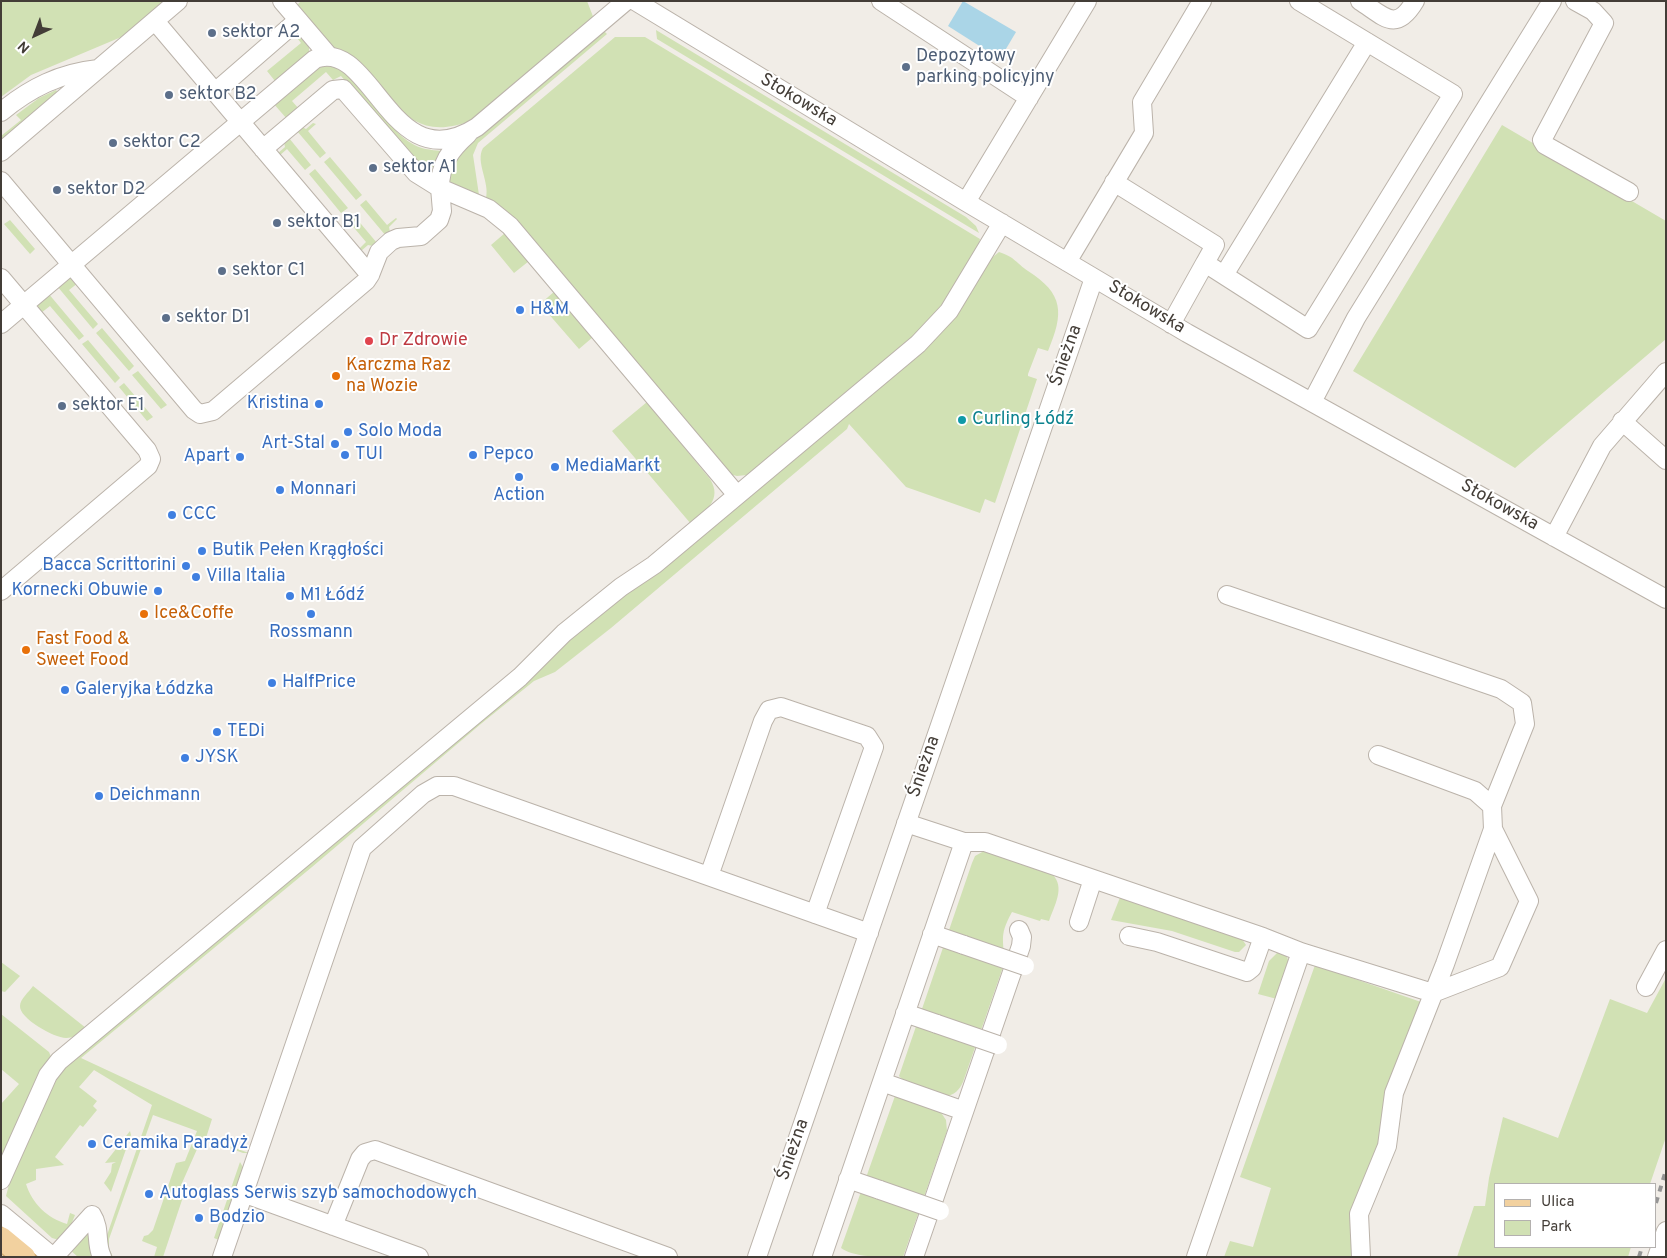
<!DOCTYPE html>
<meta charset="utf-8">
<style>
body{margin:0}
#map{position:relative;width:1667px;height:1258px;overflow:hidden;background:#f1ede7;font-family:Overpass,sans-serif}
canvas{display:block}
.frame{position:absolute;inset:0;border:2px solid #433d37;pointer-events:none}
.legend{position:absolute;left:1494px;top:1183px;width:162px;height:65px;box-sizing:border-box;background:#fff;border:1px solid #b4b1af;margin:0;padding:6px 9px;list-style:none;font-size:15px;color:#433d37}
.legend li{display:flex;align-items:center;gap:10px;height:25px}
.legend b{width:25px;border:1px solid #b4b1af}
.north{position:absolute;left:10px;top:10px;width:50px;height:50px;-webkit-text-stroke:4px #fff;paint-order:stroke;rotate:223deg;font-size:14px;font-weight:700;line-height:20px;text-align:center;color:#433d37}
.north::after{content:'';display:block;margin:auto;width:18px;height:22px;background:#433d37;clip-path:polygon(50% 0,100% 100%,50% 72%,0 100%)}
</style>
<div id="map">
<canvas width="1667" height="1258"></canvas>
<div class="frame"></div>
<ul class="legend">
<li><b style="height:6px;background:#f2d19f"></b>Ulica</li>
<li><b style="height:14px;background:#d1e1b4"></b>Park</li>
</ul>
<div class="north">N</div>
</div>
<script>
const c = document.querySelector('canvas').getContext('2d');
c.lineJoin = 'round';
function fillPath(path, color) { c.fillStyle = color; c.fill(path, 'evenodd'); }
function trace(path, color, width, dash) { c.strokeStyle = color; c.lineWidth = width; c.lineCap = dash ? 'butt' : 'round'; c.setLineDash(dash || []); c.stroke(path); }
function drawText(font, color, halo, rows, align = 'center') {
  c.font = font + ' Overpass,sans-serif'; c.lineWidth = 4; c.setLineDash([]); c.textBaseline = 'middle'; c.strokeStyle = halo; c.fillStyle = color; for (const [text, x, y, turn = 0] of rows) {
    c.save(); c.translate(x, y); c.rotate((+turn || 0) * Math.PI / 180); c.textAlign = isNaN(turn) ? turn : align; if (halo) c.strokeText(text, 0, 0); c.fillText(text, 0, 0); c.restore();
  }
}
fillPath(new Path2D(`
 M1,1H167L126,35L31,75L1,97Z
 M301,1H587L594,19L473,120C405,147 395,93 353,57C345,51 336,50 329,44C316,34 306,18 296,6Z
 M656,30L966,217L976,226L979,233L657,39Z
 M604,31L607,34L478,143L473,155L479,195L449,184L448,165L471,143Z
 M298,33L309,46V52L275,81L267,71L301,43L294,34Z
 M615,37H645L980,239L978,248L945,302L915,337L747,475L737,476L729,474L486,198C490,182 475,162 483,148Z
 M327,66C361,69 382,126 411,143C420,149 431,150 441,151L435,166L427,169L421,167L341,76L333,80L326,72L292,101L299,109L287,119L273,103L317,68Z
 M56,90L58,93L1,142V136L21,120L16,115L39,98Z
 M313,123L316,124L308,131L326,153L320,158L297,131L302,127L306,129Z
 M1502,125L1666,221V339L1515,468L1353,371Z
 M289,138L311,165L305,170L287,149L279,156L277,154L285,147L284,142Z
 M330,157L362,195L356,200L324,162Z
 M315,169L348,208L341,213L309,174Z
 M366,200L387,225L396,218L397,219L389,227L390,232L386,236L360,205Z
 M351,212L377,243L373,246L368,245L361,251L358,250L366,242L345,217Z
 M10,220L35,249L30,254L4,224Z
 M505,233L529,261L514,273L491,245Z
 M999,252C1015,257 1016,263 1028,271C1064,294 1064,313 1048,351L1038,348L1028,374V376L1037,379L995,503L985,499L980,513L906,487L849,424L847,429L611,628L555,672L534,681L482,723L312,867L81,1058L212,1119L206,1138L249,1153H243L202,1138L182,1183L187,1185L163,1257H154L157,1247L142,1241L144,1236L148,1235L153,1230L176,1163L185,1161L197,1131L153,1115L109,1239V1248L113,1257H109L106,1238L152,1105L94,1070L79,1087L97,1101L93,1106L97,1110L83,1127L80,1125L55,1157L64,1165L36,1169V1180L26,1184C32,1203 47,1218 67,1224L70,1213L75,1215L71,1225L59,1240L52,1238L6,1196L12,1173L56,1075L560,647L921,352L953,319L989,260Z
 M68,277H71L78,283L69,290L98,324L93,329L57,286Z
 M555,291L593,337L579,349L540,304Z
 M48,293L84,336L79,340L50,306L41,313L37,304Z
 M102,328L134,366L129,371L96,333Z
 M88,340L120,378L115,383L82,344Z
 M138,371L167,405L161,409L132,375Z
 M124,383L153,417L147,421L119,387Z
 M647,402L710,479C723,500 705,511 691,524L612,431Z
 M984,851L1052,874C1066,887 1054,906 1049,921L1041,919L1040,921L1012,912C997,939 1006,939 1003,967L963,1082C960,1089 954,1096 945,1096C934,1095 905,1084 899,1076L972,863L975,856Z
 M1121,895L1240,936L1246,945L1239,952H1235L1172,931L1111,920Z
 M1278,952C1300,956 1282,985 1277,999L1258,994L1269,961Z
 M1,962L20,976L5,992L1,991Z
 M1315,965L1421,1002L1378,1153L1354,1257H1224L1230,1241L1253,1247L1271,1188L1240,1177Z
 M1666,978V1137L1650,1184H1496V1247H1631L1628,1257H1457L1474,1206H1485L1489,1178L1503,1117L1558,1138L1610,999L1647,1013Z
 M33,986L86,1028C80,1033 74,1038 66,1038C54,1038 19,1018 20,1006C20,999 29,992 33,986Z
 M1,1014L49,1052L51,1057L1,1163V1104L19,1084L1,1069Z
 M895,1096L940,1111L946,1120L947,1131L903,1257C884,1257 855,1258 841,1248Z
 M130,1131L131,1135L111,1192L104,1183L111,1172L112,1164L116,1162L105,1163Z
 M240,1162L244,1169L219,1240L214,1238Z
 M92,1231L95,1257H78L69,1249L82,1236Z`), '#d1e1b4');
fillPath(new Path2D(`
 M963,1L1016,32L1000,59L948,26Z`), '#aad5e7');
const minor = new Path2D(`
 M282,1L329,56
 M635,1L966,202L1187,333L1666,599
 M881,1L1029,98
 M1360,1C1385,17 1396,33 1415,1
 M1575,1L1593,11L1604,23L1542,140L1545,145L1629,192
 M215,92L298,20
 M1,112C30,88 60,73 98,69
 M468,134C450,150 440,164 440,188L489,209L510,226L737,495
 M263,149L333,90L343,89L416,173L440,188L442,211L439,220L421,236L398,238L391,241L379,252L370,275
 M1,152L178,1
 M1,181L194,410L200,414L213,411L366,281L370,275L155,21
 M1114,182L1215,245L1205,263
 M966,202L1087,1
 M1067,262L1144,133L1142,102L1202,1
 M1224,275L1367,42
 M1,278L147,450L151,459L148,466L1,591
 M1,324L315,59C373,36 390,183 477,127L626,1
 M1171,324L1205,263L1308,329L1453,94L1299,1
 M1312,402L1356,318L1552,1
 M1622,421L1666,460
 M1554,537L1602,446L1666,372
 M1227,595L1501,689L1522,703L1525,724L1492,806
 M906,823L964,842H985L1263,937L1301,952L1433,993L1500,967L1529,901L1493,829
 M709,876L763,721L769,710L781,707L867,736L874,747L815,914
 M1079,922L1093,879
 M932,934L964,945
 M1129,936L1157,942L1247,972L1252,968L1263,937
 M1646,987L1666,950
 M905,1013L937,1024
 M882,1082L964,1111
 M848,1179L880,1190
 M1,1180L48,1075L59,1061L520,677L564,633L621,587L654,565L918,344L949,311L1002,223
 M243,1193L419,1257
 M1,1214L53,1257
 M333,1226L360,1159L365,1153L375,1150L668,1257
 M54,1257L92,1215C101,1229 95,1243 102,1257
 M222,1257L362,848L423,794L437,786H454L869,933
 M757,1257L1094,278
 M822,1257L964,842
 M914,1257L1021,946L1022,937L1019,930
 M1196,1257L1301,952
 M1361,1257L1359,1214L1387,1146L1394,1093L1445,964L1493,829L1492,806L1475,791L1378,755
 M1657,1257L1666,1231`);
const major = new Path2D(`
 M1,1238L24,1257`);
trace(minor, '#bbb3aa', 20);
trace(major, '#d4ac71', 25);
trace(minor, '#fff', 18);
trace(major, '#f2d19f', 22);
trace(new Path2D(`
 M1656,1203L1666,1170
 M1639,1257L1642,1247`), '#959595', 4, [6, 6]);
const minorBridge = new Path2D(`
 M964,945L1025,966
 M937,1024L998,1045
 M880,1190L940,1211`);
trace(minorBridge, '#bbb3aa', 20, []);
trace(minorBridge, '#fff', 18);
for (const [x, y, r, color] of [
 [212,33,5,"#5c6f8a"],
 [906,67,5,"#5c6f8a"],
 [169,95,5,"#5c6f8a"],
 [113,143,5,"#5c6f8a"],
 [373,168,5,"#5c6f8a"],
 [57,190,5,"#5c6f8a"],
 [277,223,5,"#5c6f8a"],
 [222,271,5,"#5c6f8a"],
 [520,310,5,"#3f7fe0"],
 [166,318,5,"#5c6f8a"],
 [369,341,5,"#e0444e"],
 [336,376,5,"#e8710a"],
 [319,404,5,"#3f7fe0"],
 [62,406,5,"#5c6f8a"],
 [962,420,5,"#0f9aa8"],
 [348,432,5,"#3f7fe0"],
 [335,444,5,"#3f7fe0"],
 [345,455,5,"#3f7fe0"],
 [473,455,5,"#3f7fe0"],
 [240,457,5,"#3f7fe0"],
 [555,467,5,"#3f7fe0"],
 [519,477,5,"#3f7fe0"],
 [280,490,5,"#3f7fe0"],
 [172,515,5,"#3f7fe0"],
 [202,551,5,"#3f7fe0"],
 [186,566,5,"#3f7fe0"],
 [196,577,5,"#3f7fe0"],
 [158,591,5,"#3f7fe0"],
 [290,596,5,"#3f7fe0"],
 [144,614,5,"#e8710a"],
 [311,614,5,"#3f7fe0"],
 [26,650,5,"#e8710a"],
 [272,683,5,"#3f7fe0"],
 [65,690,5,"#3f7fe0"],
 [217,732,5,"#3f7fe0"],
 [185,758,5,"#3f7fe0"],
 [99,796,5,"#3f7fe0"],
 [92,1144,5,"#3f7fe0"],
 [149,1194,5,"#3f7fe0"],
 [199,1218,5,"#3f7fe0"]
]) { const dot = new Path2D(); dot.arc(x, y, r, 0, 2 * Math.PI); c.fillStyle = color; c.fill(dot); trace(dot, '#fff', 2); }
drawText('18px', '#4e5e75', '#fff', [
 ["sektor A2",222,33],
 ["Depozytowy",916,57],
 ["parking policyjny",916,78],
 ["sektor B2",179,95],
 ["sektor C2",123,143],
 ["sektor A1",383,168],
 ["sektor D2",67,190],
 ["sektor B1",287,223],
 ["sektor C1",232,271],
 ["sektor D1",176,318],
 ["sektor E1",72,406]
], 'left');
drawText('18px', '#433d37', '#fff', [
 ["Stokowska",798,101,31],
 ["Stokowska",1146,308,31],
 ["Śnieżna",1067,356,-71],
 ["Stokowska",1499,506,29],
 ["Śnieżna",925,767,-71],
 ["Śnieżna",794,1150,-71]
]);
drawText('18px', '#366cbe', '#fff', [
 ["H&M",530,310],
 ["Kristina",309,404,"right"],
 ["Solo Moda",358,432],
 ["Art-Stal",325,444,"right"],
 ["TUI",355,455],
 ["Pepco",483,455],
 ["Apart",230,457,"right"],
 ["MediaMarkt",565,467],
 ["Monnari",290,490],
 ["Action",519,496,"center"],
 ["CCC",182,515],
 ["Butik Pełen Krągłości",212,551],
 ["Bacca Scrittorini",176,566,"right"],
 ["Villa Italia",206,577],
 ["Kornecki Obuwie",148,591,"right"],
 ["M1 Łódź",300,596],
 ["Rossmann",311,633,"center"],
 ["HalfPrice",282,683],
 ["Galeryjka Łódzka",75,690],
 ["TEDi",227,732],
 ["JYSK",195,758],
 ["Deichmann",109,796],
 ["Ceramika Paradyż",102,1144],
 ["Autoglass Serwis szyb samochodowych",159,1194],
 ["Bodzio",209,1218]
], 'left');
drawText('18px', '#be3a42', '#fff', [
 ["Dr Zdrowie",379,341]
], 'left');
drawText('18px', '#c56008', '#fff', [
 ["Karczma Raz",346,366],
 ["na Wozie",346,387],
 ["Ice&Coffe",154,614],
 ["Fast Food &",36,640],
 ["Sweet Food",36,661]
], 'left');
drawText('18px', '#0d838f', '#fff', [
 ["Curling Łódź",972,420]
], 'left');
</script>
